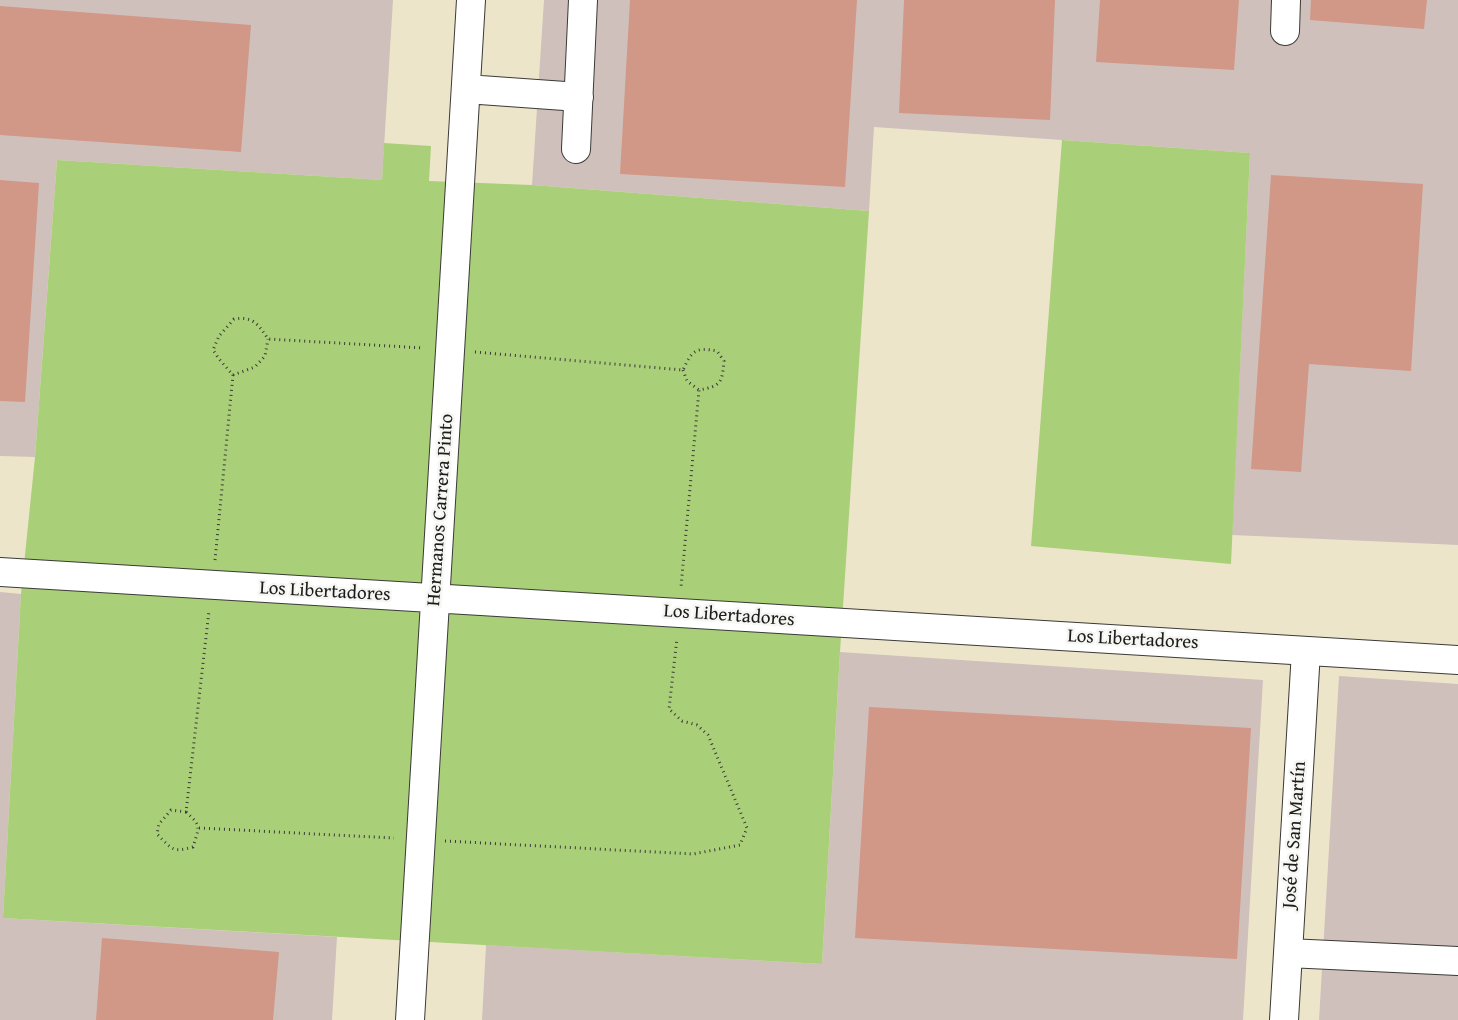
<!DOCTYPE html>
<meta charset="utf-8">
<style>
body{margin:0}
canvas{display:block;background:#ede5ca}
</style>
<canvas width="1458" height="1020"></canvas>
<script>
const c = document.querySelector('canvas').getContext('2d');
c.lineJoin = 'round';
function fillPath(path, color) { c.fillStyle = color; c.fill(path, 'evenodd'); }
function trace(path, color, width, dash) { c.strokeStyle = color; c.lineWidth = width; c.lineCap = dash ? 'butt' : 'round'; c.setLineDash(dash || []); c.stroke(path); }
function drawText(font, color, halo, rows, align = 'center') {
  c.font = font + ' "Gentium Book Plus",serif'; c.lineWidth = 5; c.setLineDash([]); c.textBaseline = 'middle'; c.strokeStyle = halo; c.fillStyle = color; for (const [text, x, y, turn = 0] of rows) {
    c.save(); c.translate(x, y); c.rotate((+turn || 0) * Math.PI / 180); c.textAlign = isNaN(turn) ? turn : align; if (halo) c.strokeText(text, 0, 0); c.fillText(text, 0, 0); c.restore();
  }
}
fillPath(new Path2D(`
 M0,0H393L382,180L57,160L35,457L0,456Z
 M544,0H1458V545L1232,535L1250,153L874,127L869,211L532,185Z
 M0,592L21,594L3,918L337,937L332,1020H0Z
 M840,652L1263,680L1243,1020H482L486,945L822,964Z
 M1339,676L1458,684V1020H1319Z`), '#d0c0bc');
fillPath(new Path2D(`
 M1062,140L1250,153L1231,564L1031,546Z
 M384,143L431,146L429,181L532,185L869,211L840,652L822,964L3,918L21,594L35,457L57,160L382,180Z`), '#a9cf79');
fillPath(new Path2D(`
 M630,0H857L845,187L620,174Z
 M904,0H1055L1050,120L899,113Z
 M1100,0H1239L1234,70L1096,62Z
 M1311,0H1427L1424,29L1310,20Z
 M0,6L251,25L241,152L0,135Z
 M1271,175L1423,184L1411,371L1309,364L1301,472L1251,469Z
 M0,180L39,183L25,402L0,401Z
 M869,707L1251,728L1237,959L855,938Z
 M102,938L279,952L273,1020H96Z`), '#d19787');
const minor = new Path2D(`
 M1285,31L1286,0
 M466,89L579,97
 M576,149L583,0
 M0,572L1458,660
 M1288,953L1458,961
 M410,1020L471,0
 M1284,1020L1306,651`);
trace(minor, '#3b3a36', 30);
trace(new Path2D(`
 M475,352L683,370C692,350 696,347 717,351L724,361C722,382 722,386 699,390L681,587
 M683,370L687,381L699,390
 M233,375L255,367L265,356L268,339
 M215,560L233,375L219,359L213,350L219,336L234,319C253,316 258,324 268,339L424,348
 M186,812C202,826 199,827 193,847C172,853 172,849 157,834L159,824L171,810L186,812L209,611
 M199,828L394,838
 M445,841L693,854L740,845L747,828L708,735L697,725L682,721L669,709L677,638`), '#3b3a36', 3, [1, 4]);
trace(minor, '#fff', 28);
drawText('19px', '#1c1c1c', '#f6f6f2', [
 ["Hermanos Carrera Pinto",441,510,-86],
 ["Los Libertadores",325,592,3],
 ["Los Libertadores",729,616,4],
 ["Los Libertadores",1133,640,3],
 ["José de San Martín",1295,835,-86]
]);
</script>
